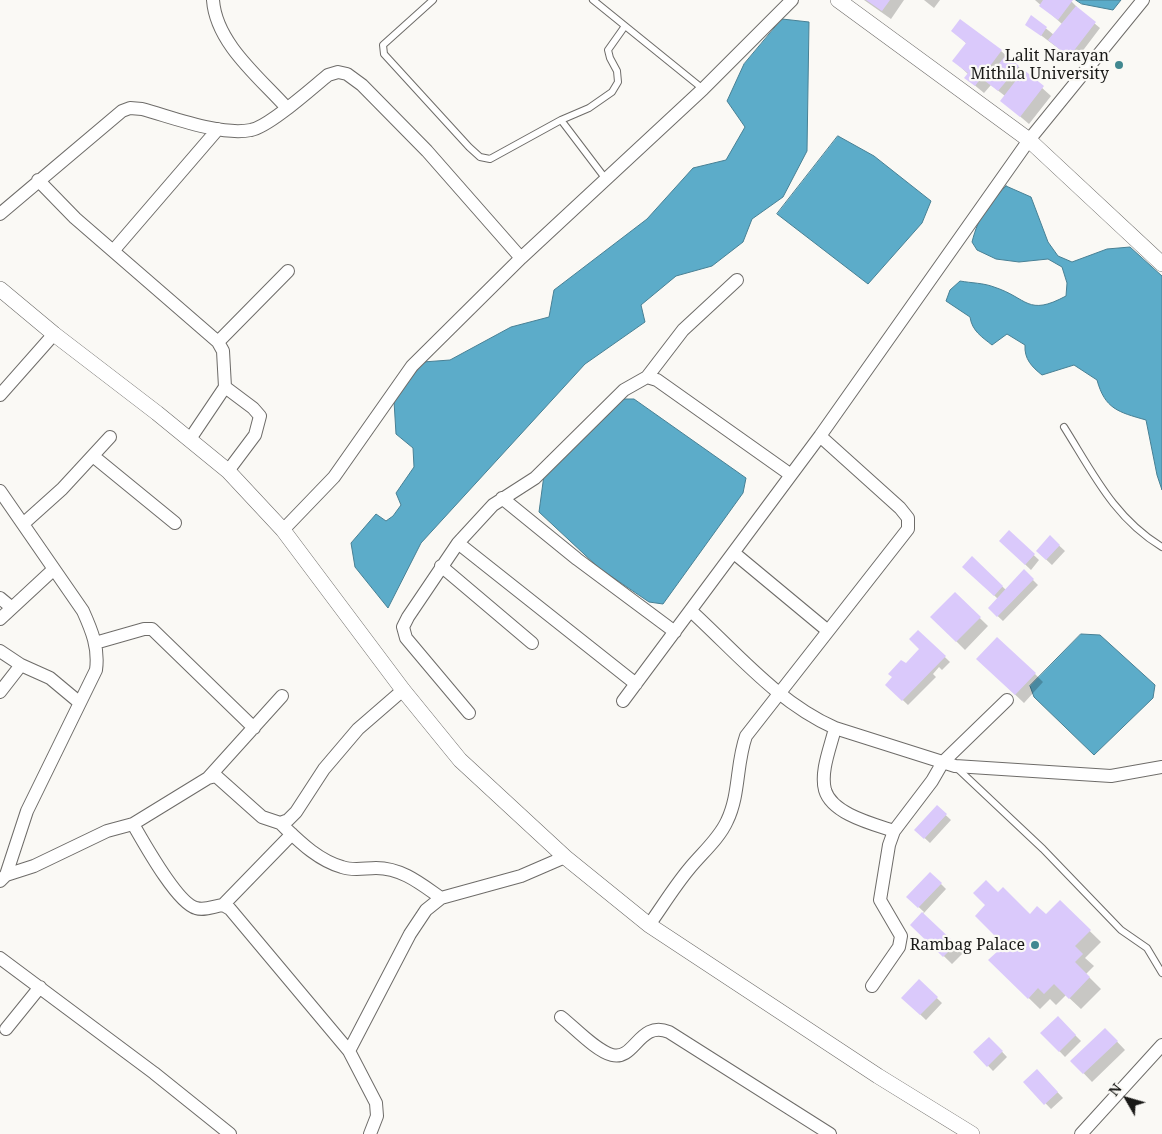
<!DOCTYPE html>
<style>
body{margin:0}
#map{position:relative;width:1162px;height:1134px;overflow:hidden;background:#faf9f5;font-family:"Noto Serif",serif}
canvas{display:block}
.north{position:absolute;left:1102px;top:1074px;width:50px;height:50px;-webkit-text-stroke:4px #faf9f5;paint-order:stroke;rotate:308deg;font-size:14px;font-weight:700;line-height:20px;text-align:center;color:#191917}
.north::after{content:'';display:block;margin:auto;width:18px;height:22px;background:#191917;clip-path:polygon(50% 0,100% 100%,50% 72%,0 100%)}
</style>
<div id="map">
<canvas width="1162" height="1134"></canvas>
<div class="north">N</div>
</div>
<script>
const c = document.querySelector('canvas').getContext('2d');
c.lineJoin = 'round';
function fillPath(path, color) { c.fillStyle = color; c.fill(path, 'evenodd'); }
function trace(path, color, width, dash) { c.strokeStyle = color; c.lineWidth = width; c.lineCap = dash ? 'butt' : 'round'; c.setLineDash(dash || []); c.stroke(path); }
function drawText(font, color, halo, rows, align = 'center') {
  c.font = font + ' "Noto Serif",serif'; c.lineWidth = 4.5; c.setLineDash([]); c.textBaseline = 'middle'; c.strokeStyle = halo; c.fillStyle = color; for (const [text, x, y, turn = 0] of rows) {
    c.save(); c.translate(x, y); c.rotate((+turn || 0) * Math.PI / 180); c.textAlign = isNaN(turn) ? turn : align; if (halo) c.strokeText(text, 0, 0); c.fillText(text, 0, 0); c.restore();
  }
}
const water = new Path2D(`
 M1076,0H1121L1113,10L1082,4Z
 M782,19L809,22L807,151L783,197L752,219L743,242L712,266L676,276L641,305L645,322L585,364L421,543L388,608L355,567L351,543L376,514L386,521L393,516L401,505L396,493L414,467L413,448L396,434L394,401L423,362L450,360L511,327L549,317L554,290L647,219L693,168L726,160L745,127L727,101L744,64Z
 M838,136L874,156L931,201L922,223L868,284L777,214Z
 M1006,186L1031,197L1048,242L1058,256L1072,262L1107,249L1130,247L1162,276V490L1157,475L1146,420C1118,412 1105,409 1097,380L1074,365L1042,375C1032,367 1024,359 1025,345L1007,334L992,345C982,337 972,331 970,317L946,301L950,290L960,281C971,283 984,283 994,287C1028,298 1027,317 1066,296L1067,283L1062,267L1048,259L1019,262L996,259L977,250L972,242C979,215 987,206 1006,186Z
 M624,399H634L746,478L743,493L663,604L649,602L599,568L539,512L544,475Z
 M1081,634L1100,635L1155,685L1153,698L1094,755L1034,697L1030,686Z`);
fillPath(water, '#5cacc9');
trace(water, '#488094', 1);
fillPath(new Path2D(`
 M864,0H904L891,19Z
 M924,0H940L934,8Z
 M1035,0H1070L1077,7L1076,8L1100,28L1075,61L1026,24L1032,17L1054,35L1062,24Z
 M961,21L1001,51L1051,96L1029,124L1002,101L1005,96L991,85L984,93L966,78L968,74L954,61L967,44L953,31Z
 M1009,532L1039,560L1031,570L1006,546Z
 M1050,537L1065,551L1052,565L1037,551Z
 M972,558L1006,590L1024,571L1038,585L1003,621L989,608L998,599L964,567Z
 M955,594L988,626L965,650L932,617Z
 M918,631L950,662L942,670L939,667L933,674L936,677L908,705L887,685L921,649Z
 M986,667L1035,674L1043,682L1024,703Z
 M937,807L951,820L930,843L916,830Z
 M930,873L946,889L923,914L963,953L952,964L912,925L924,912L908,897Z
 M998,894L1030,915L1046,916L1060,902L1101,942L1085,958L1094,966L1086,974L1101,989L1081,1009L1066,995L1056,1005L1050,999L1040,1009L990,960L1000,950Z
 M919,981L942,1003L926,1020L903,998Z
 M1058,1018L1081,1041L1065,1057L1042,1033Z
 M1105,1029L1125,1050L1092,1082L1072,1061Z
 M989,1038L1007,1057L993,1071L975,1052Z
 M1042,1076L1063,1098L1051,1109L1025,1082Z`), '#0003');
fillPath(new Path2D(`
 M866,0H890L882,11Z
 M1043,0H1073L1058,20L1039,6Z
 M1076,6L1096,22L1069,57L1048,40Z
 M1031,15L1047,27L1041,36L1025,25Z
 M960,19L1002,50L975,86L964,78L968,73L952,61L966,43L951,31Z
 M1006,55L1019,66L998,91L985,81Z
 M1024,70L1044,86L1020,117L1000,101Z
 M1009,530L1035,554L1025,565L999,541Z
 M1050,535L1060,545L1046,560L1036,551Z
 M972,556L1003,586L994,596L962,567Z
 M1024,569L1034,579L997,617L988,608Z
 M955,592L981,617L956,642L930,617Z
 M918,630L946,656L902,701L885,685L892,677L888,674L901,660L906,663L919,649L909,639Z
 M997,637L1036,673L1015,695L976,659Z
 M937,805L947,814L924,839L914,830Z
 M930,872L942,883L918,908L906,897Z
 M986,880L998,892L1003,887L1030,914L1037,906L1046,914L1060,900L1091,930L1075,946L1083,954L1075,962L1090,977L1069,999L1054,984L1044,994L1038,988L1028,999L988,960L999,950L993,944L998,939L975,916L985,905L973,893Z
 M922,912L956,944L943,957L910,925Z
 M919,979L938,997L920,1015L901,998Z
 M1058,1016L1076,1035L1059,1052L1040,1033Z
 M1105,1028L1118,1041L1083,1074L1070,1061Z
 M989,1037L1003,1051L987,1067L973,1052Z
 M1037,1069L1058,1092L1044,1105L1023,1082Z`), '#dac9fb');
const service = new Path2D(`
 M433,0L383,45L384,54L469,147L480,157L490,159L561,120L589,108L612,92L618,82L617,71L610,58L608,50L625,26
 M593,0L703,89
 M561,120L605,178
 M1064,427C1093,473 1114,518 1162,547
 M957,768L1043,849L1121,930L1147,948L1162,973`);
const minor = new Path2D(`
 M213,0C216,43 259,77 286,107
 M38,180L75,218L218,342L223,351L225,387L190,439
 M0,214L122,111L130,108L142,109C172,117 220,136 251,130C269,127 312,88 328,75L338,72L347,74L362,85L427,151L521,258
 M113,251L218,129
 M218,342L288,271
 M647,377L683,330L737,280
 M225,387L253,408L260,416L255,435L228,471
 M0,395L54,334
 M93,456L175,523
 M0,491L83,611C92,631 99,648 96,670L27,811L6,875L0,881
 M502,498L577,559L675,632
 M23,524L62,489L110,437
 M283,530L334,477L412,366L521,258L703,89L792,0
 M458,543L636,684
 M734,553L828,631
 M441,566L532,643
 M0,598L12,608
 M691,611C737,653 777,702 835,728L955,766L1111,776L1162,767
 M0,619L54,569
 M95,643L144,629H152L254,728
 M0,651L21,665L50,678L80,703
 M0,692L21,665
 M623,701L820,436L1029,140L1143,0
 M469,713L406,638L403,627L408,617L458,543L493,505L535,478L624,390L647,377L657,380L791,475
 M835,728C831,746 820,771 825,790C832,814 873,824 894,831
 M208,778L282,696
 M280,823C298,840 317,860 342,867C353,871 365,868 376,868C402,868 421,884 441,898
 M133,824C144,843 177,903 196,908C205,911 214,906 223,905L230,909L349,1051L376,1103L377,1116L370,1134
 M6,875L34,866L107,831L133,824L208,778L216,776L262,817L280,823L288,820L296,812L324,769L358,729L403,690
 M223,905L292,834
 M649,925C662,907 674,887 689,869C701,854 719,839 727,821C740,794 736,764 746,736L908,529V518L900,508L820,436
 M0,958L154,1073L230,1134
 M872,986L899,947L901,936L880,900L889,845L894,831L932,781L943,762L1007,700
 M561,1017C574,1027 596,1051 612,1055C635,1061 639,1020 669,1032L830,1134
 M6,1029L40,987
 M349,1051L410,934L426,910L441,898L521,876L565,857
 M1081,1134L1162,1045`);
const tertiary = new Path2D(`
 M838,0L1029,140L1162,264
 M0,289L54,334L157,413L228,471L283,530L403,690L460,760L565,857L649,925L878,1076L972,1134`);
trace(service, '#6e6c69', 8);
trace(minor, '#6e6c69', 14);
trace(tertiary, '#6e6c69', 16);
trace(service, '#fff', 6);
trace(minor, '#fff', 12);
trace(tertiary, '#fff', 15);
for (const [x, y, r, color] of [
 [1119,65,5,"#418890"],
 [1035,945,5,"#418890"]
]) { const dot = new Path2D(); dot.arc(x, y, r, 0, 2 * Math.PI); c.fillStyle = color; c.fill(dot); trace(dot, '#faf9f5', 2); }
drawText('16px', '#191917', '#faf9f5', [
 ["Lalit Narayan",1109,56],
 ["Mithila University",1109,74],
 ["Rambag Palace",1025,945]
], 'right');
</script>
